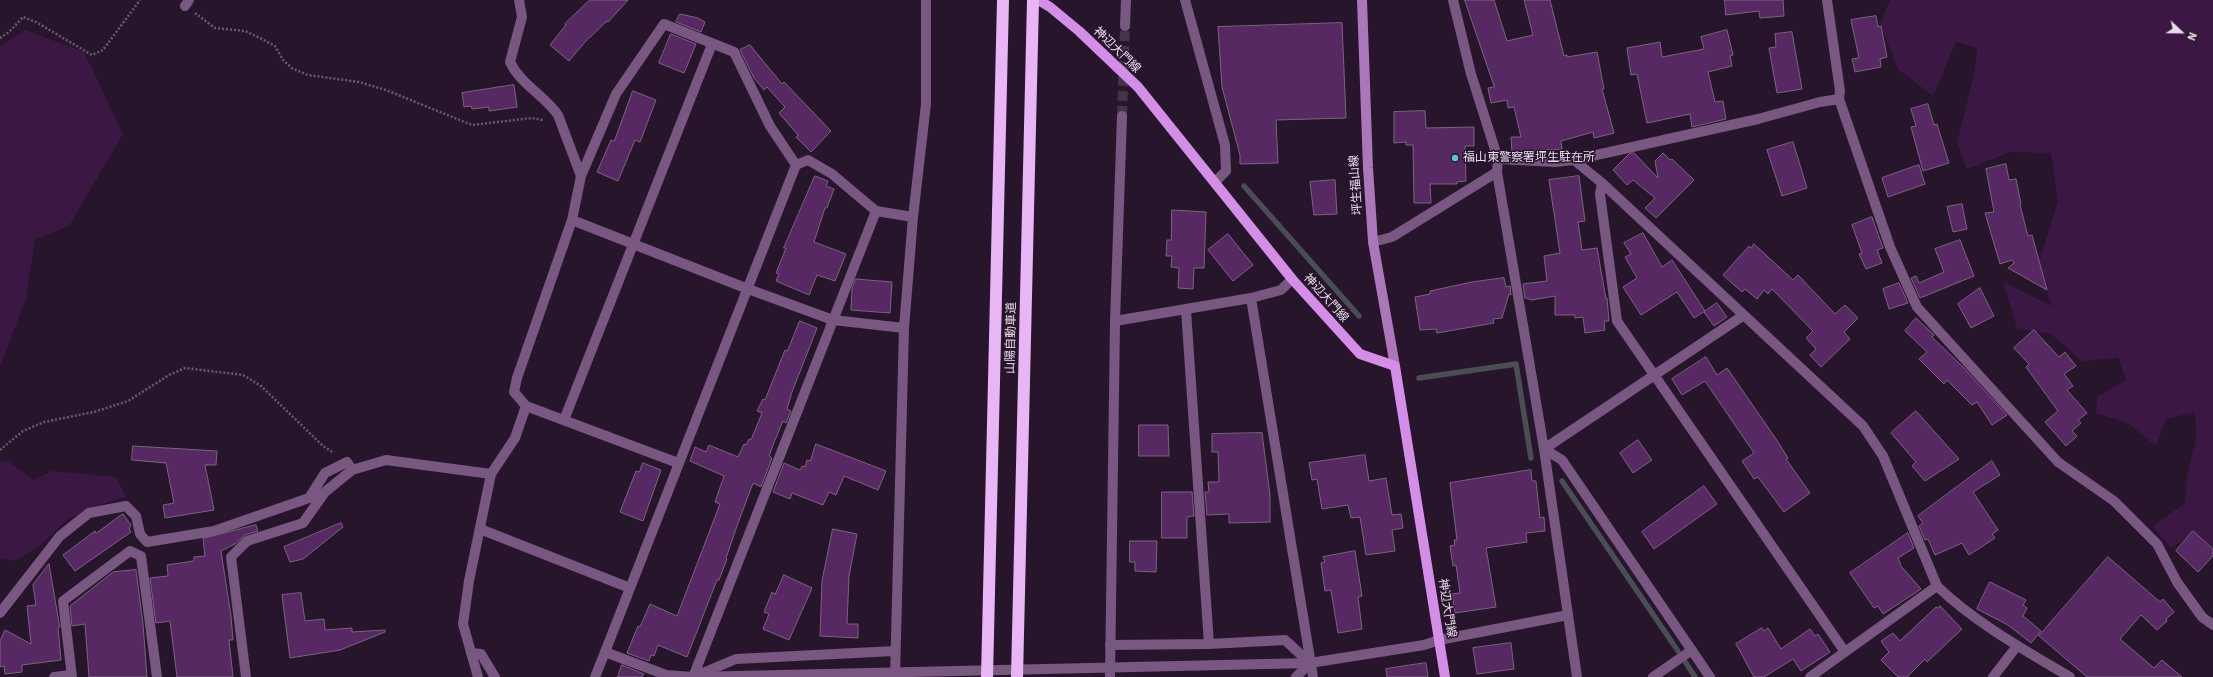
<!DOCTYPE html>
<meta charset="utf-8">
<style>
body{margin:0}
#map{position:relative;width:2213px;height:677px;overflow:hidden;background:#27152c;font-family:"IBM Plex Sans",sans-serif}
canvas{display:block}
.north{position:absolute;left:2161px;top:12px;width:40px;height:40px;-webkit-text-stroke:3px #27152c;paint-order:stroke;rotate:112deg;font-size:11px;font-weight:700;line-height:16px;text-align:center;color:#e8dceb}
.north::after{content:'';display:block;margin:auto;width:14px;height:18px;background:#e8dceb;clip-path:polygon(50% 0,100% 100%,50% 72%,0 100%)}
</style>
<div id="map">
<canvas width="2213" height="677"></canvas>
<div class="north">N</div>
</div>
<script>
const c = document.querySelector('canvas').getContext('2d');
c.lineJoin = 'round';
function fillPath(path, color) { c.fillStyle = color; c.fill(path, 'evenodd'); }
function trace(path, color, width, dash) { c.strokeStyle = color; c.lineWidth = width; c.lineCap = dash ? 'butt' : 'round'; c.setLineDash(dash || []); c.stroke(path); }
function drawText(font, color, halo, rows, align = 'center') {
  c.font = font + ' "IBM Plex Sans","Noto Sans JP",sans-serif'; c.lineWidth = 3; c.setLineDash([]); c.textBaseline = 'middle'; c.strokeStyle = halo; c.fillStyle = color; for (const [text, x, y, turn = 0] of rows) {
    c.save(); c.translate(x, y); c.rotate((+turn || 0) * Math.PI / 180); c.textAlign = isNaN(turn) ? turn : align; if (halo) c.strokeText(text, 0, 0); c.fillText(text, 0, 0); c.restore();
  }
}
fillPath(new Path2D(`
 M1890,0H2213V554L2194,533L2171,548L2153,526L2185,503L2187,476L2196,438L2195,412L2166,419L2156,446L2128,423L2096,413L2097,397L2126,380L2118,358L2082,361L2051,334L2017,328L2003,282L2052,306L2039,262L2058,201L2051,153L2010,152L1967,169L1957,143L1975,70L1977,48L1956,42L1933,96L1898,69L1880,24Z
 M25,30L84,52L123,134L69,226L35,239L26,299L0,366V47Z
 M6,460L33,480L52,471L116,477L126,497L96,506L68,519L43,543L16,561L0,558V462Z`), '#3b1843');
trace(new Path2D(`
 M1244,186L1359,316
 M1419,378L1516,364L1531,458
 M1562,481L1678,651
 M1686,663L1695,677`), '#484e53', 5.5);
const building = new Path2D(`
 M590,0H628L608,22L607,21L585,42L569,61L550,45L566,25L565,24Z
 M1465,0H1494L1507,41L1533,35L1524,0H1550L1564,56L1567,55V57L1597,52L1604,89H1602L1614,133L1594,138L1593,132L1561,141L1562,149L1512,152L1511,137H1521L1514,107L1508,108L1507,100L1491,103L1488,88L1494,87Z
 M1725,0H1783L1784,16L1760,18L1759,11L1726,15Z
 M680,14L698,18L705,22L701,32L676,22Z
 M1876,16L1878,27L1881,26L1887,57L1880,59L1881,67L1855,72L1852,59L1859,58L1851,20Z
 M1342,23L1346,118L1276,120L1278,163L1240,164V155L1222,87L1218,27Z
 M1727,30L1733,55L1730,56L1732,66L1708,72L1715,102L1723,101L1726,119L1692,127L1690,114L1647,123L1637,74L1631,75L1627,48L1660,42L1662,57L1704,49L1701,37Z
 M1792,32L1802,89L1777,93L1769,48L1776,47L1775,34Z
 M671,34L696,44L684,73L659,63Z
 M750,45L782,84L784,82L831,131L811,152L796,137L798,135L779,113L785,107L767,87L764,90L754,78L740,50Z
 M514,85L517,107L489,111V107L472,109L471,106L464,107L462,93Z
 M633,91L656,100L640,142L635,140L618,181L597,172L611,140L614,141Z
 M1928,104L1934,125L1937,124L1949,163L1923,171L1911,127L1916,126L1911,109Z
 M1425,111L1426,128L1474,127V146H1465L1466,181L1457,182V184H1430L1431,203H1414L1413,145H1406V142L1394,143V112Z
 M1793,142L1807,188L1782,196L1767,150Z
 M1634,153L1658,178L1655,161L1663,153L1670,160L1672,159L1694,180L1656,218L1645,208L1655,198L1633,180L1627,185L1613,170L1629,154Z
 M2006,164L2009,180L2016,179L2021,204L2020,205L2028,236L2032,235L2047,290L2008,268L2014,263L2012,260L2000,264L1985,213L1994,212L1986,169Z
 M1919,165L1925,184L1888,197L1882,178Z
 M815,176L828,181L826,186L834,189L827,208H825L814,242L846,254L835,281L817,275L809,295L776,281L779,274L776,273L786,248H784Z
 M1579,176L1585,221L1578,222L1582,250L1597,248L1606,299L1607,298L1609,321H1604L1605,330L1585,333L1583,317L1575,318V315H1555V296L1532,300L1525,298L1523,284L1547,281L1544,256L1560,253L1549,180Z
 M1335,180L1337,214L1314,215L1310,182Z
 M1962,204L1967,229L1953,232L1947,207Z
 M1172,210L1206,212L1204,268H1194L1193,289L1178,288L1179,268L1171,267L1172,256H1166L1167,240H1171Z
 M1872,217L1883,248L1877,250L1882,263L1866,269L1859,254L1862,253L1852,225Z
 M1643,233L1662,267L1672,260L1705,311L1694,318L1677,292L1641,315L1623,287L1637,278L1625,257L1631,254L1624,243Z
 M1228,234L1253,265L1233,281L1208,250Z
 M1960,240L1974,276L1920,298L1911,278L1916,276L1919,283L1944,272L1935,249Z
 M1754,244L1793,280L1798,275L1835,314L1845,305L1858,318L1844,332L1850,339L1821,367L1810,355L1816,349L1806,338L1813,331L1772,289L1768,294L1764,290L1757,299L1745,289L1742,292L1723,275L1749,246L1751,248Z
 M1504,278L1506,287L1510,286L1511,295L1509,294L1502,318L1493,319L1494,323L1437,333L1436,329L1420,330L1415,297L1430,294V291L1472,282Z
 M856,279L892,282L890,313L851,310L852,289Z
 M1899,283L1908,303L1889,309L1883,289Z
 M1980,288L1994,316L1971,328L1958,304Z
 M1717,303L1727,317L1714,326L1704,312Z
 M1916,318L1934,335L1932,337L1963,367L2007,415L1992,425L1977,402L1972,405L1947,380L1944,384L1919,359L1927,352L1905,331Z
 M800,321L817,328L792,392L787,409L791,411L786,423L783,421L775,440L769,456L772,458L761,487L753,483L737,526L726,558L727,559L719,580H717L687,657L658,645L654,656L651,655L649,661L627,653L638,626L640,627L650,604L677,616L720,504L715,502L724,476L690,461L695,447L706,452L709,445L738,457L744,444L746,445L749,439L751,440L762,413L757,411L763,399L765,400L785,350L787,351Z
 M2034,330L2059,357L2065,352L2076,366L2064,374L2073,386L2067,390L2087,413L2078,420L2081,423L2072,431L2077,436L2066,446L2045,422L2058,411L2026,367L2029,364L2014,348Z
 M1706,357L1717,375L1727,368L1776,439L1788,458L1786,459L1810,493L1784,512L1758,477L1754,479L1742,461L1754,453L1705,381L1682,395L1672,379Z
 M1916,411L1959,459L1925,481L1912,466L1916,462L1891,433Z
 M1139,425H1168L1169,456H1139Z
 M1262,433L1270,495V522L1229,523V514L1207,515L1205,492H1209L1208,482H1219L1218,452H1212V434Z
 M1638,440L1652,460L1633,473L1620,453Z
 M816,444L886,471L878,490L844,476L836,495L829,492L823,505L792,493L790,499L773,492L784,463L800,470L802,466L805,467L807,460L810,461Z
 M133,446L217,451L216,465H205L214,510L165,518L163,505L174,503L166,463L132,460Z
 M1365,455L1369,481L1386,478L1392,515L1401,514L1403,528L1392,530L1395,551L1366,555L1360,517L1351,518L1348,505L1322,509L1317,479L1312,480L1309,463Z
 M1992,461L2000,475L1973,492L1998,530L1992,534L1995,538L1969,555L1962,543L1935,555L1928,539L1925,540L1919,526L1923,523L1918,516Z
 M643,463L661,470L643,521L620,512L636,471L639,472Z
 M1531,470L1532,481H1536L1540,518L1544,517L1545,531L1526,533L1527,542L1486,548L1496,607L1455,613L1452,594L1460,593L1456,565L1453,566L1450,546L1455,545L1454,540H1457L1450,483Z
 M1704,486L1717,504L1654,549L1642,532Z
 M1162,492H1192L1194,516L1187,517V538H1162Z
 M123,514L131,525L129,529L131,532L75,571L63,555L95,531L96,533Z
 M341,523L343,527L303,559L290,562L284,547Z
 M256,525L258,531L245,535L235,544L221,551L231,616L233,640H229L233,677H177L170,621L156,623L150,578L168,576L167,565L194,561V557L205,556L203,539Z
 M833,529L857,534L849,576L847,624H858V638L820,636L822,581Z
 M2193,531L2213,549V556L2198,572L2176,551Z
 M1908,533L1914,548L1898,558L1901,566L1921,589L1883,614L1878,606L1874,608L1850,573Z
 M1130,541H1157L1156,572L1135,571V562H1130Z
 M1355,551L1362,596L1358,597L1362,629L1338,633L1331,590L1325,591L1321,563L1325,562L1323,557Z
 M2108,557L2160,602L2163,599L2174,612L2166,619L2167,621L2157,630L2141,615L2120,639L2154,668L2162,660L2182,677H2087L2039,636Z
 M49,564L59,623L60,627H58L61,660L22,665V672L5,674L4,666L0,667V641L5,630L31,644L27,606L36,605L33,585Z
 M136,570L143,624L147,677H89L85,624L72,626L70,606L113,572Z
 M784,575L812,588L789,640L763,629L769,614L764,612L772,592L775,594Z
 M1990,582L2026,600L2023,605L2027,608L2023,616L2041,631L2031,643L2008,625L1977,609Z
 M301,593L305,621L324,619L325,630L352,628V632L385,630V632L340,650L290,658L282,595Z
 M1940,606L1962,629L1927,662L1925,659L1907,677H1898L1881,660L1889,652L1881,641L1893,633L1900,641L1936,607L1938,608Z
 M1762,628L1764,631L1768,628L1781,649L1810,629L1815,636L1818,634L1830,652L1801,671L1793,659L1764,677H1754L1736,644Z
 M1511,643L1514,669L1477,674L1473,648Z
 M1426,663L1428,677H1387L1386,669Z
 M622,665L644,674L642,677H618Z`);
fillPath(building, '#572963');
trace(building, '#7a647f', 1);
trace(new Path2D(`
 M1122,116L1125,26`), '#443349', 10, [10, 5]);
trace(new Path2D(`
 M195,13L215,28L245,31L262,39L275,46L283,60L293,69L308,75L359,82L386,90L472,125L532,118L543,120
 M0,38L9,32L23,17L36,22L92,55L103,50L140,0
 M0,450L23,431L44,422L94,412L128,401L169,375L185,368L243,375L261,386L323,446L334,453`), '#6a5a6e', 2.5, [2, 2]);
trace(new Path2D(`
 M519,0L522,17L510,62C521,85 544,95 558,115L581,176L572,220L748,289L833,320L904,328
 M1827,0L1840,91L1839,99L1890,247L1917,307L2058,462L2114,501L2157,544L2177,582L2202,617L2213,625
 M185,6L189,0
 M1498,159L1555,162L1574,160L1602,183L1863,426L1883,456L1937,586C1974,622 2026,651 2070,677
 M1574,160L1758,119L1820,102L1839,99
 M796,165L808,160L832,174L876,211
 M581,176L616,94L664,24L734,52L770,126L796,165L605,652L666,675L693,677L736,659L895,651
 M1602,183L1600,194L1617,321L1845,652
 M1373,242L1392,237L1497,172
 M1251,298L1313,677
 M1186,310L1209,644
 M1115,321L1251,298L1281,290L1292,279
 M526,406L678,463
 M564,420L712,44
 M480,529L630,588
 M0,613L60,536L89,513L126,506L136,516L140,534L147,542L214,531L309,498L325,473L347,462L352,470
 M1110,645L1209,644L1285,640L1310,663
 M471,653L481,654L495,677
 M54,677L71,675
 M72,677L63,601L130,551L141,556L157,677
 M246,677L231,557L247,541L303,523L325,492L352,470L386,460L491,474L515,438L526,406L514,392L517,378L572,220
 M478,677L463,624L469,581L491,474
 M595,677L605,652
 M693,677L876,211L913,217
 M895,677L904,328L913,217L926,104V0
 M1296,677L1310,663L1424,645L1439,640L1568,615
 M1653,677L1692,650
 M1710,677L1562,460L1544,449L1744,315
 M1810,677L1937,586
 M1993,677L2017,646`), '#785781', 10);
trace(new Path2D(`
 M1185,0L1225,145L1226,171L1215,182
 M1453,0L1471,74L1498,159L1497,172L1544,449L1577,677
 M1125,26L1126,0
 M692,677L1310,663
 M1110,677L1115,321L1122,116`), '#785781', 10);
trace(new Path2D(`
 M1362,0L1368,168L1373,242L1395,366`), '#ac76ba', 10);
trace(new Path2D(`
 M1038,0L1050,7L1079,31L1138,87L1292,279L1360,354L1395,366L1445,677`), '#d58ee7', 10);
trace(new Path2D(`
 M987,677L1003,0
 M1017,677L1033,0`), '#e8b6f5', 12);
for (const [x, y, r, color] of [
 [1455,158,4,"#52ccd0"]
]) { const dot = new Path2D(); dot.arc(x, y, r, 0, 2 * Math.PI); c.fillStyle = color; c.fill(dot); trace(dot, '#27152c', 1.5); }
drawText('12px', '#e8dceb', '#27152c', [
 ["神辺大門線",1117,50,44],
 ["坪生福山線",1356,185,-94],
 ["神辺大門線",1326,298,48],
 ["山陽自動車道",1011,338,-89],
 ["神辺大門線",1447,608,81]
]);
drawText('12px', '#e8dceb', '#27152c', [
 ["福山東警察署坪生駐在所",1463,158]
], 'left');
</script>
